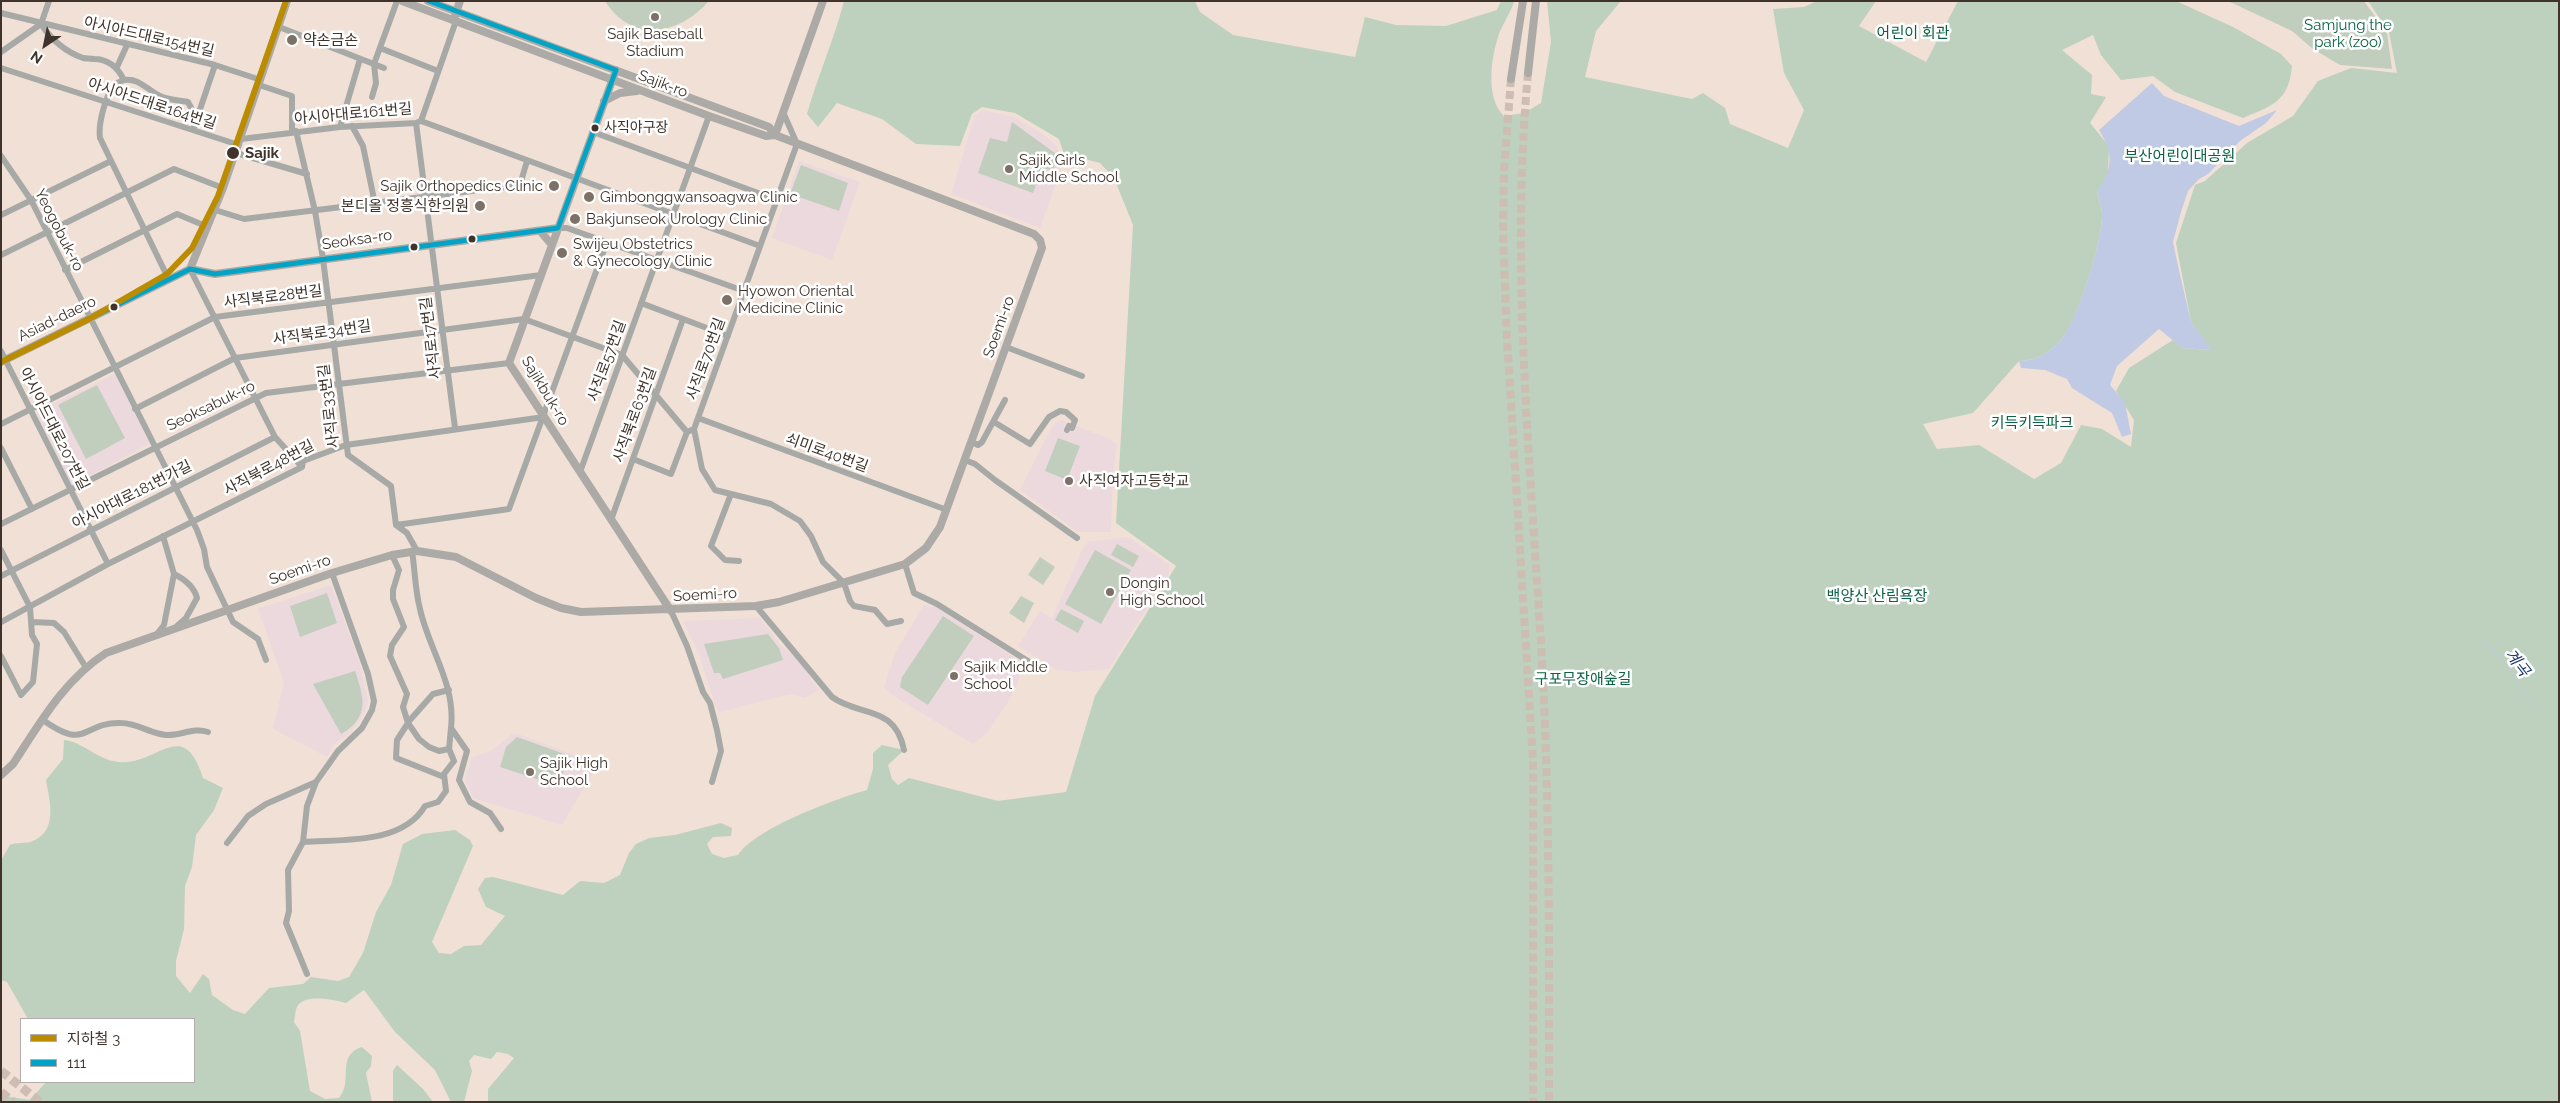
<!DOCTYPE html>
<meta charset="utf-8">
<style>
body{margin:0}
#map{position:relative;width:2560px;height:1103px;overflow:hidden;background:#f1e0d5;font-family:Raleway,"Noto Sans KR",sans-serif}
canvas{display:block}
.frame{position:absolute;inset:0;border:2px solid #3f332b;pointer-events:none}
.legend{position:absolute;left:20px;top:1018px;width:175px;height:65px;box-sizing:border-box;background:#fff;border:1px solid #b2adaa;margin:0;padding:6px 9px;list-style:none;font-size:15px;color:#3f332b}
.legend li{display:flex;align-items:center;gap:10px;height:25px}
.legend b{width:25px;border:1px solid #b2adaa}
.north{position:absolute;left:20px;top:20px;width:50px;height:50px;-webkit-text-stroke:4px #fff;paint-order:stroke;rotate:214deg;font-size:14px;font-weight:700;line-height:20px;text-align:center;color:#3f332b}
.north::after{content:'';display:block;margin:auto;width:18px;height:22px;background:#3f332b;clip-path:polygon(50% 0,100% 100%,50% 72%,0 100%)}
</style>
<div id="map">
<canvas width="2560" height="1103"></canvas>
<div class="frame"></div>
<ul class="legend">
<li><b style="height:6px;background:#bb8c00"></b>지하철 3</li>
<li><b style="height:6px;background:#03a3c6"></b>111</li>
</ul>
<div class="north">N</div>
</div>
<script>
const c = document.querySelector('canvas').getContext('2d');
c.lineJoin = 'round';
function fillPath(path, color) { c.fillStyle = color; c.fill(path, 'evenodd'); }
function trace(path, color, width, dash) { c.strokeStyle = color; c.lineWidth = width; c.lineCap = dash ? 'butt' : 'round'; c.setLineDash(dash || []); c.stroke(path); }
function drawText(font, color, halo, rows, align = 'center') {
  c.font = font + ' Raleway,"Noto Sans KR",sans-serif'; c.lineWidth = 5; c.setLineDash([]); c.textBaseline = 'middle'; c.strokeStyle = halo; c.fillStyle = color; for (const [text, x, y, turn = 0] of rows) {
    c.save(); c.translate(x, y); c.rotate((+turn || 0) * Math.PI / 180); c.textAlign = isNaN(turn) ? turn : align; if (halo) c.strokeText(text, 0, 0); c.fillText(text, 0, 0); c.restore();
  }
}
fillPath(new Path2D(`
 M983,110L1014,117L1040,132L1056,145L1062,159L1058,178L1040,228L951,194L975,115Z
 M799,161L860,182L832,260L772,238Z
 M115,374L150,443L72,486L36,412Z
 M1061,420L1110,439L1117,445L1113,471L1111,532H1078L1020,490L1053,425Z
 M1128,537L1169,564V574L1109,669L1076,672L1056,670L1018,646L1040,611L1052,618L1083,548L1088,542Z
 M331,585L359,661L368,700L366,710L359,722L350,733L334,744L327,757L273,729L284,682L258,609Z
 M924,605L938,608L1026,665L1008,702L987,733L973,744L892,695L884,687L895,653Z
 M760,618L781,645L807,667L811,680L819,690L805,698L790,694L720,712L716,707L699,654L683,621Z
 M512,734H518L598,764L562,825L473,798L465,780L472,758L492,750Z`), '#ecd9dd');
fillPath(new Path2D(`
 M605,1H709C679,35 632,44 605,1Z
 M2228,1H2364L2387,33L2392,69L2340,65L2313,49L2292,31Z
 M1012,122L1055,153L1054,171L1042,168L1033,193L978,173L990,138L1007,142Z
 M801,165L848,183L839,211L790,194Z
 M97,385L125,438L86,459L58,405Z
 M1058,438L1080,446L1067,480L1045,471Z
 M1117,544L1139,556L1133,567L1111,555Z
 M1095,550L1131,570L1101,624L1065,604Z
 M1040,557L1055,567L1043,585L1028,575Z
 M327,593L337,623L300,637L290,606Z
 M1021,596L1034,603L1024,623L1009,613Z
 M1061,609L1084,621L1078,633L1055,620Z
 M943,616L974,636L928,705L900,687L902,677Z
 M768,634L779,648L783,660L723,679L720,673H714L704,644Z
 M355,671C364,697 370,718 341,734L313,684Z
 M517,737L570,756L558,786L500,767L506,747Z`), '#c1cebe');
fillPath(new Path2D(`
 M844,1H1195L1200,12L1233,35L1355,57L1365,17L1396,25L1446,26L1497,10L1501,1H1514C1511,12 1503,23 1499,34C1491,57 1485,98 1504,116L1524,113L1541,103L1551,42L1547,1H1621L1596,31L1585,77L1692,99L1703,93L1725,108L1730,124L1788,148L1804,110L1784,73L1773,9L1804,7L1817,1H1876L1859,26L1926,62L1958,1H2176L2233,27L2281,54L2292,66C2289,101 2272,106 2243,118L2175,92L2153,76L2121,80L2101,55L2093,35L2062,50L2092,75L2091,94L2106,97L2090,123L2109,146L2108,175L2097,192C2099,200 2103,210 2102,218C2101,244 2077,326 2059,342C2046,355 2037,360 2019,361L1973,413L1923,424L1937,449L1979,445L2034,479L2061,463L2081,425L2102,429L2131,447L2134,420L2116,391L2129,368L2173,340L2182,348L2211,350L2191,322L2176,243L2195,185L2205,181L2247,143L2293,116L2318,81L2351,68L2397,73L2389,32L2368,1H2559V1102H488V1089L514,1058L508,1054L497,1052L491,1059L474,1055L469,1061L472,1071L464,1102H451L435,1070L395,1032L364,990L346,1003C334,1000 304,993 297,1007C295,1011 295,1018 294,1022L300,1031L310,1091L325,1099L339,1098C354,1080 335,1056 362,1047L372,1056L371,1066L366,1073L372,1102H1V1096H4L30,1100L46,1082H194V1019H28L7,982L1,980V860L10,845C17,842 27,844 33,841C59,830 49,799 46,780L63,759L64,740C82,742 95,757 113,761C155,771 182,712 203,778L223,788L214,810L196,835L192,867L185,886L184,929L176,961V976L190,993L203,974L209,979L212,995L233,1010L245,1014L269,988L303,984L311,977L338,981L349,977L363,953L376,912L391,885L403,844L422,834L455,830L470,840L473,846L432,942L439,953L451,954L464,946L481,945L505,916L486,907L478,889L485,878L493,877L563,895L580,881L604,883L620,875L629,853L636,844L649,838L675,835L721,823L732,828L731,836L713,837L707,844L712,854L724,858L738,855C756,828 835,799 867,790L873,769V753L882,745L904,750L888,765L892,779L898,785L909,778L998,801L1066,792L1095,696L1176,566L1116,523L1133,225L1114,178L1100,163L1085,159L1068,166L1059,139L1015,113L982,107L972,114L960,146L916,144L882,119L837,103L818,127L807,114C818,75 834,40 844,1Z
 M397,1065L423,1089L433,1102H393V1071Z`), '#bdd1be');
fillPath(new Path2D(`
 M2152,83L2164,96L2239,126L2277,110L2266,123L2240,141L2208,174L2199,179L2188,191L2181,212L2173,242L2178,266L2191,322L2212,350L2182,348L2159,329L2117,366L2110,385L2125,403L2131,434L2122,437L2112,413L2072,388L2067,379L2045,370L2021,368L2019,361C2037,360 2046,355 2059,342C2077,325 2101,244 2102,218C2103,210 2099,200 2097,192C2113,168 2114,154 2099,130Z`), '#c0cae4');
trace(new Path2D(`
 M2479,636L2507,666L2535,707`), '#c0cae4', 1);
trace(new Path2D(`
 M1528,73C1510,269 1531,467 1542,662C1550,809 1549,955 1549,1102
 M1511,79L1504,170L1503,233L1507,338L1533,761V1102
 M1,1101L2,1102`), '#cdbdb3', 8, [8, 4]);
trace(new Path2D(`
 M1,1071L40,1102
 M1,1092L13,1102`), '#cdbdb3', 9, [9, 4.5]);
trace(new Path2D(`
 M1,13L215,65L261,80
 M41,24C51,39 66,52 83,58C87,59 90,58 94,59C109,59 118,68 124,80C140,78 147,90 160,96C168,100 179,100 188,102L197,119
 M279,27L384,68
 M380,48L438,71
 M1,52L41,24L49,1
 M117,67L127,45
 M1,68L239,145
 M124,80C121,81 116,83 114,86C105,97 98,124 100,138L169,280
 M259,85L292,96V132
 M372,97L376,83L374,64L397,1
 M421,121L456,21
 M416,123L455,428
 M352,126L363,146L375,204
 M340,127L360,59
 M193,130L215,65
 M296,131L315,211L323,259L348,455L391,486L396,525L407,533L417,551
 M593,132L777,200
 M241,139L340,127L416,123L421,121L760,246
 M236,153L307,174
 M1,156L31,200L197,530L204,549L207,567L233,622L258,639L266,660
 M215,210L244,219L520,185L527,161
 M1,215L111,161
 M558,228H567L744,291
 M1,255L174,169L223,188
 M190,269L275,437L302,467
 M65,270L177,214L208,227
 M641,303L728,336
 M1006,347L1082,376
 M1,351L108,564
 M135,409L235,358L524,319L622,355L687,432
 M698,418L947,510
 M994,422L1030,444L1049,417L1060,411L1066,412L1075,420L1072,428L1069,426L1067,430
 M1,424L215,317L541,275
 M694,429L702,469L715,490L771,504L800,521L811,536L823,562L844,583L850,601L854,606L875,610L887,624L901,621
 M687,432L694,429L797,144L783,112
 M972,442L978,445L982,442L1005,400
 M1,448L32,509
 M633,459L671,474L687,432
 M965,460L975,464L995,480L1077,538
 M580,472L709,116
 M731,494L711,546L725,560L739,561
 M611,520L683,319
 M1,524L266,393L509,363
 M396,525L509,509L607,242
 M1,550L30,607L32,635L37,644L33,682L21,695L1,656
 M412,551C415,570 415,590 420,609C429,650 456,684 451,728L467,751L459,780L470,802L490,813L501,829
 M392,555L399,570L393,590V599L404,627L392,645L390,656L407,694L403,707L408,723L419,739L429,747L439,751L449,749
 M905,564L914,593L937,604L1031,663
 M174,574C184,579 194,586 197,598L186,618L177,626
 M1,576L275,437
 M756,606L832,697C859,717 895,704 904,750
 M671,611L687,646L703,692L710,703L717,730L721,751L712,782
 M1,622L108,564L302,467L303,461L346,445L544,417
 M32,622L54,623L64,632L85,666
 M157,634L164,625L174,574L163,536
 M43,720C88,752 81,722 121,723C137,723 151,734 166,735C181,736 193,727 208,732
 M407,720H410L433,694L449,690
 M408,723L397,740L396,758L444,777
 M303,842C342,839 402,845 425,806L438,802L446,791L444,774L454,761L449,749L451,728
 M227,843L248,816L266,804L316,782
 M307,974L286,923L289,911L288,870L303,842L307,806L316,782L338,751L362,728L372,710L374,701L368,674L332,573`), '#a7a9a7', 6);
trace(new Path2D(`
 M428,1L769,127L775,135
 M455,16L460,1
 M616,70L509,363L671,611
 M1528,73L1536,1
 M1511,79L1523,1
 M604,101L620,93L637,91
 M775,135L823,1
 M540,231L552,245
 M190,269L215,274L558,228
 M1,362L190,269L223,188L287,1
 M1,775L13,764C40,723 64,680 106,653L332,573L392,555L417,551L456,557L536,598L561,608L581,612L756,606L779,602L905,564L926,548L940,527L1042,248L1040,240L1034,234L775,135L766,136L709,116L402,1`), '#acaaa6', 8);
trace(new Path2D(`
 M1,362L190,269L215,274L558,228L616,70L429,1`), '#03a3c6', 5);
trace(new Path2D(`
 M1,362L89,319L167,274L192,248L218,196L286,1`), '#bb8c00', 6);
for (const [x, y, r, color] of [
 [655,17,5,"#7d7066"],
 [292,40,6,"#7d7066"],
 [595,128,4.5,"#3f332b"],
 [233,153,7,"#3f332b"],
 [1009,169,5,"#7d7066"],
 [554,186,6,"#7d7066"],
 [589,197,6,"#7d7066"],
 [480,206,6,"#7d7066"],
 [575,219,6,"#7d7066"],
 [472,239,4.5,"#3f332b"],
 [414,247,4.5,"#3f332b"],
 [562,253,6,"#7d7066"],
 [727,300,6,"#7d7066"],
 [114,307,4.5,"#3f332b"],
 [1069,481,5,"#7d7066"],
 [1110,592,5,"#7d7066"],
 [954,676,5,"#7d7066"],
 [530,772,5,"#7d7066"]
]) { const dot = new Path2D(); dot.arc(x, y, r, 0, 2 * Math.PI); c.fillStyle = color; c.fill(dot); trace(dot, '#fff', 2); }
drawText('14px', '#3f332b', '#fff', [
 ["사직야구장",604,128]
], 'left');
drawText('15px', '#0b6343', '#fff', [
 ["Samjung the",2348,25],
 ["park (zoo)",2348,42],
 ["어린이 회관",1913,33],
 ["부산어린이대공원",2180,156],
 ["키득키득파크",2032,423],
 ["백양산 산림욕장",1877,596],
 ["구포무장애숲길",1583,679]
]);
drawText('15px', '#3f332b', '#fff', [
 ["Sajik Baseball",655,34,"center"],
 ["Stadium",655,51,"center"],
 ["약손금손",303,40],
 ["Sajik Girls",1019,160],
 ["Middle School",1019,177],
 ["Sajik Orthopedics Clinic",543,186,"right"],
 ["Gimbonggwansoagwa Clinic",600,197],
 ["본디올 정흥식한의원",469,206,"right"],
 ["Bakjunseok Urology Clinic",586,219],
 ["Swijeu Obstetrics",573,244],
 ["& Gynecology Clinic",573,261],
 ["Hyowon Oriental",738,291],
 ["Medicine Clinic",738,308],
 ["사직여자고등학교",1079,481],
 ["Dongin",1120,583],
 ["High School",1120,600],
 ["Sajik Middle",964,667],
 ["School",964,684],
 ["Sajik High",540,763],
 ["School",540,780]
], 'left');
drawText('15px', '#3f332b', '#fff', [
 ["아시아드대로154번길",149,37,13],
 ["Sajik-ro",663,84,21],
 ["아시아드대로164번길",152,104,18],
 ["아시아대로161번길",353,114,-5],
 ["Yeogobuk-ro",59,230,63],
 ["Seoksa-ro",357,240,-8],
 ["사직북로28번길",273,297,-7],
 ["Asiad-daero",57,319,-26],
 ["Soemi-ro",999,327,-70],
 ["사직북로34번길",322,333,-8],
 ["사직로17번길",431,338,-97],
 ["사직로70번길",706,359,-70],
 ["사직로57번길",607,361,-70],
 ["Sajikbuk-ro",545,391,59],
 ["Seoksabuk-ro",211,406,-26],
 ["사직로33번길",329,406,-97],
 ["사직북로63번길",635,415,-70],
 ["아시아드대로207번길",54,429,63],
 ["쇠미로40번길",827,453,20],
 ["사직북로48번길",269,468,-28],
 ["아시아대로181번가길",132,495,-27],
 ["Soemi-ro",300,570,-19],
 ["Soemi-ro",705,595,-3]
]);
drawText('bold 15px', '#3f332b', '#fff', [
 ["Sajik",245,153]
], 'left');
drawText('italic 16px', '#1f376a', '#fff', [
 ["계곡",2517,663,52]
]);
</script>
